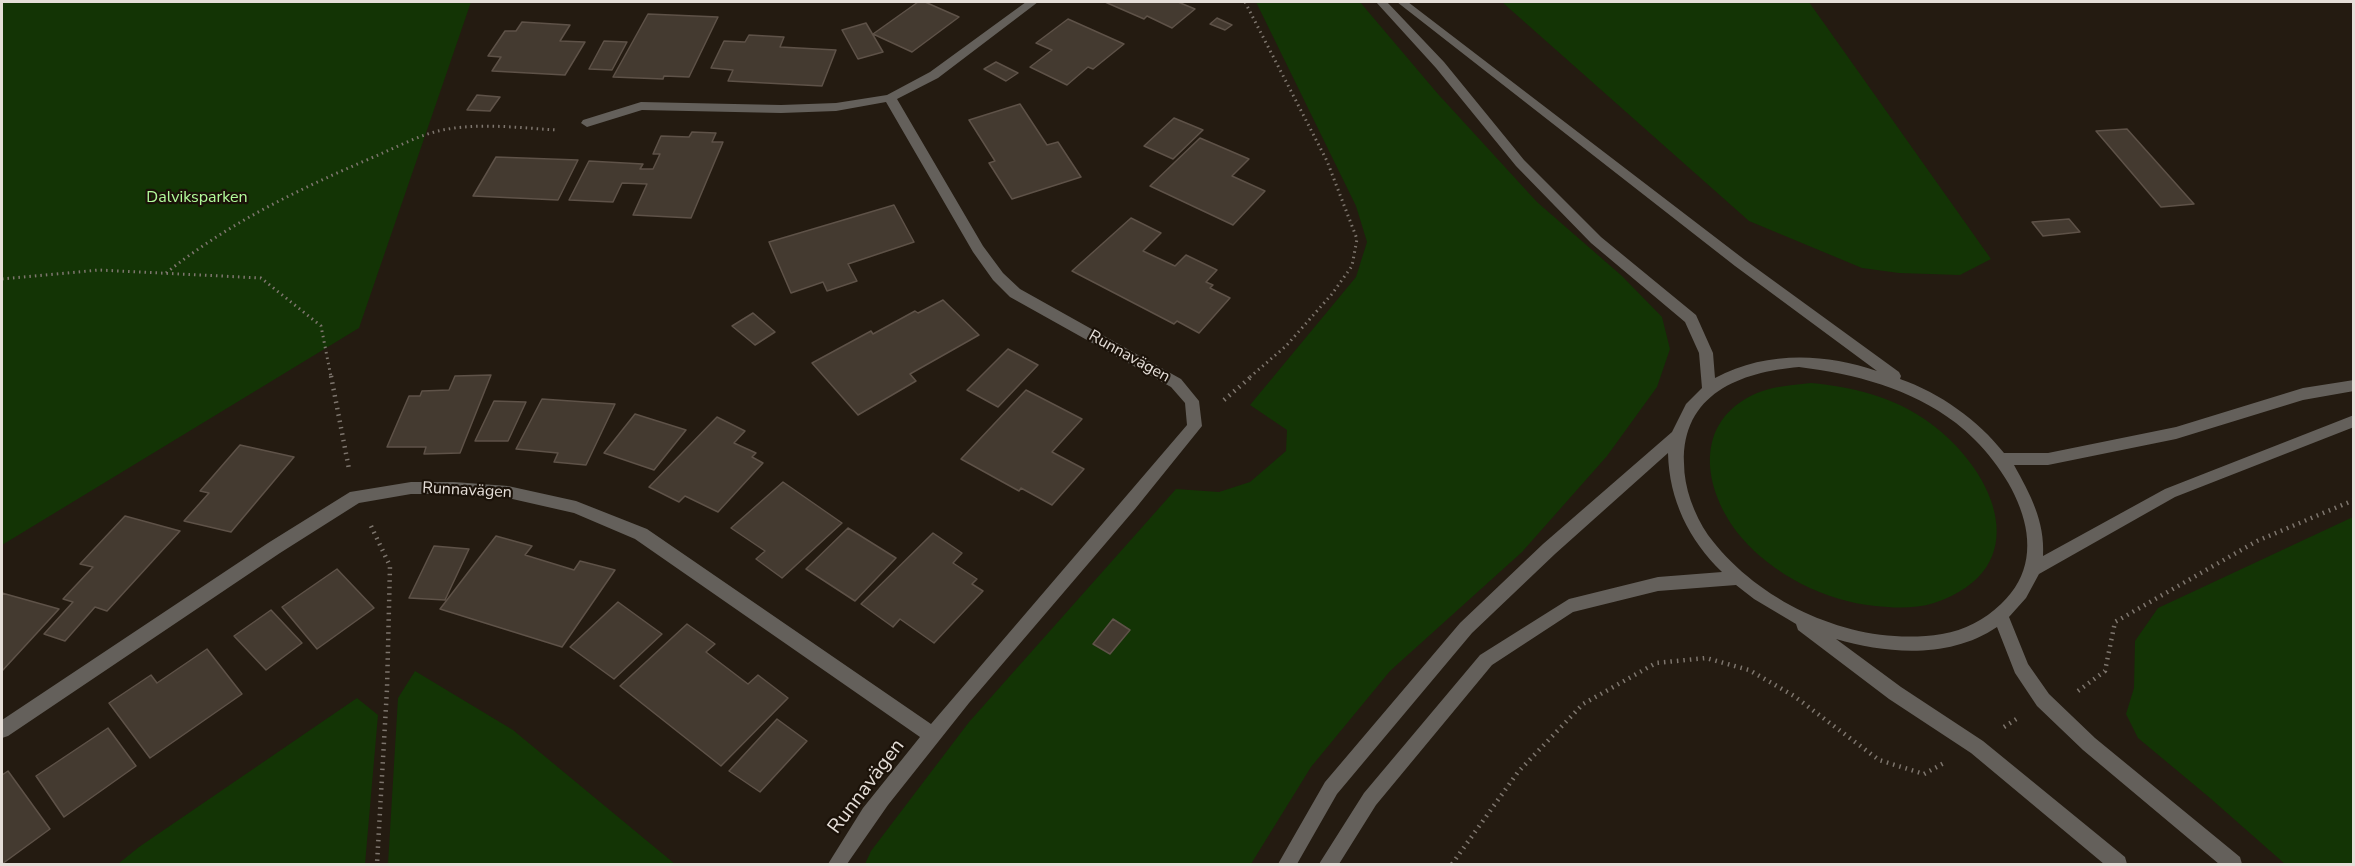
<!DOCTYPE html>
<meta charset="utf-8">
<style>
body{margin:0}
#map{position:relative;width:2355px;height:866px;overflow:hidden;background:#241b11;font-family:"Nunito Sans",sans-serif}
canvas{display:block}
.frame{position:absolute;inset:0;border:3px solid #e5ded8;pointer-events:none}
</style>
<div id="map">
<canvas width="2355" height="866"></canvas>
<div class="frame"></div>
</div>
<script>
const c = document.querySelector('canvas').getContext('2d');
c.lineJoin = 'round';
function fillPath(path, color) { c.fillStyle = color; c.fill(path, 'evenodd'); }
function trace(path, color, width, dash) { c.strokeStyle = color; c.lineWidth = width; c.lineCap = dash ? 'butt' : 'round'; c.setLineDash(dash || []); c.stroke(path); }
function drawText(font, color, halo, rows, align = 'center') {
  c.font = font + ' "Nunito Sans",sans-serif'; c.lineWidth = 4.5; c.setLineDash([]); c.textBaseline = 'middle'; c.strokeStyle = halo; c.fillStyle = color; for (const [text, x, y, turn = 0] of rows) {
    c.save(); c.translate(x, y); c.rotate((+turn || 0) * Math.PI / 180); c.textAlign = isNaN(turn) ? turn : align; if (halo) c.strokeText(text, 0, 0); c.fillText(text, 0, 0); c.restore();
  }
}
fillPath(new Path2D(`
 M2,2H471L359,328L2,545Z
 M1256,2H1360L1438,94L1537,202L1622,276L1662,317L1670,349L1657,387L1607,456L1522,552L1390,671L1311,767L1251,864H865L871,851L969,722L1176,489L1219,492L1250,482L1286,451L1287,430L1250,405L1356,277L1367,242L1356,206Z
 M1502,2H1809L1991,259L1960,275L1899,273L1862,268L1749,221Z
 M1811,383C1853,387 1895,397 1930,423C1997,472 2037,569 1934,603C1915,609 1894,608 1875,606C1826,601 1773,575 1741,537C1702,490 1692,421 1757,393C1774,386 1793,385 1811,383Z
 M2353,517V864H2285L2210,798L2138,738L2126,714L2134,688L2135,641L2158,608Z
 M415,671L513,730L675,864H388L398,698Z
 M357,698L378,715L365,864H118L139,847Z`), '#133405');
const building = new Path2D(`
 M918,2H925L959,17L912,52L873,34Z
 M1105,2H1178L1195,9L1172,28L1147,16L1144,19Z
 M648,14L718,17L689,77L664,76L663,79L613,77Z
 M1217,18L1232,25L1225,30L1210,24Z
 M1068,19L1124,44L1093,69L1088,67L1067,85L1030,67L1052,50L1036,43Z
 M522,22L570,25L560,41L585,42L565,75L492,71L501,57L488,56L505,31H516Z
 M866,23L883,52L858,59L842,30Z
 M749,35L784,37L780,47L836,50L822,86L728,81L733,70L711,68L724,41L745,42Z
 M604,41L627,42L612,70L589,69Z
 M996,62L1018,73L1006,81L984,69Z
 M477,95L500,97L490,111L467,110Z
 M1020,104L1047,145L1058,142L1081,177L1012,199L989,163L995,161L969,120Z
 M1174,118L1203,130L1173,159L1144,146Z
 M2127,129L2194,204L2161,207L2096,131Z
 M692,132L716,133L712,142H723L691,218L633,215L647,184L622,183L613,202L569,200L589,161L643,164L640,169H653L660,154H653L661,136L689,137Z
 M1200,138L1249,159L1232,176L1265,191L1233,225L1150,186Z
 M496,157L578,160L558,200L473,196Z
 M894,205L914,242L848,264L857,281L827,291L823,282L791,293L769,242Z
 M1131,218L1161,233L1143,251L1175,266L1186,255L1217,270L1206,282L1213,285L1210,288L1230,298L1199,333L1177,321L1174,324L1072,271Z
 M2069,219L2080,232L2043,236L2032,222Z
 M943,300L979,335L910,374L916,381L858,415L812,363L871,331L873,334L915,311L918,313Z
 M753,313L775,332L755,345L732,326Z
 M1008,349L1038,365L998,407L967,390Z
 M491,375L460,453L424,454L426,447H387L409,396H420L422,391L449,390L455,376Z
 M1026,390L1082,419L1052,452L1084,469L1052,505L1021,488L1019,491L961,459Z
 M542,399L615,404L586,465L554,462L558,453L516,449Z
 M494,401L526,402L508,441H475Z
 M635,414L686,430L654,470L604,453Z
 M717,417L745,431L734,443L756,453L752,457L763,463L718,512L685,496L679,502L649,487Z
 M240,445L294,457L231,532L184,521L209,493L200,491Z
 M783,482L842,523L782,578L756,559L765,551L731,528Z
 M125,516L180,531L107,611L95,607L65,641L44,634L73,602L63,599L93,567L80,564Z
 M848,528L896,558L855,601L806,569Z
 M933,533L962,553L953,563L977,579L972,584L983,591L934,643L900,619L893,627L861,604Z
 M496,536L532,546L525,555L574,570L580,561L615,570L562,647L440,609Z
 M434,546L469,549L445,600L409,598Z
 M337,569L374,608L317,649L282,607Z
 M2,593L59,609L2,671Z
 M618,602L662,634L614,679L570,647Z
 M271,610L302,643L266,670L234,636Z
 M1113,619L1130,630L1110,654L1093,644Z
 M687,624L715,644L706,652L748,684L758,675L788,698L721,766L620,686Z
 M207,649L242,694L150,758L109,703L151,675L157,683Z
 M777,719L807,741L760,792L729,771Z
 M108,728L136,766L64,817L36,776Z
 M8,771L50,829L2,864V775Z`);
fillPath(building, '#443a30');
trace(building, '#5e5248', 1.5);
trace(new Path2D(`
 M1245,2L1327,161L1357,239L1352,266L1332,294L1286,346L1250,377
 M166,273C230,222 301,188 376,156C399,146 423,133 448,129C484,123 521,128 557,130
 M2,279L99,270L261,278L321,326L331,377`), '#7e766e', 3, [1.5, 4]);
trace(new Path2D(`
 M331,376L349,469
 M1224,400L1252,376
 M371,526L390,566L387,689L377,864
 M2078,691L2105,671L2115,622L2257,541L2354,500
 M2004,727L2018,718
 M1452,864L1518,772L1583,704L1656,663L1706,658L1749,670L1794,696L1879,760L1924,774L1944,763`), '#7e766e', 4.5, [1.5, 5]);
fillPath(new Path2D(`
 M1026,2H1038L938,78L897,99L983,246L1003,273L1020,289L1181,379L1199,401L1202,426L1135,509L969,703L888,805L847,864H828L863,808L920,737L635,539L574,513L508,498L454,494H411L359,503L280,553L8,736L2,738V720L268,543L350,492L411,482H454L508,486L576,501L647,529L931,724L1187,425L1185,403L1171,387L1010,297L993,280L973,252L886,102L836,111L781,113L642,110L587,127L581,123L583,120L641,102L781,105L836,103L887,95L930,72Z`), '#64605b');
fillPath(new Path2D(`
 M1376,2H1387L1444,62L1524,160L1601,237L1696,315L1713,353L1715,378C1766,351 1824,353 1877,371L1735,266L1397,2H1408L1745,260L1899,372L1901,376L1900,379C1940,393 1978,420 2004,453H2048L2176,427L2303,388L2354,380V391L2303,400L2176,439L2048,465H2014C2030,494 2045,521 2043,556L2165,489L2354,415V427L2175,497L2039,574L2026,598L2009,617L2028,664L2049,694L2095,738L2240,857L2242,864H2219L2083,750L2037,706L2015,673L1997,627C1950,659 1887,654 1836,639L1901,687L1983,741L2125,857L2127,864H2104L1971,753L1889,699L1798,630L1796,624L1754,599L1736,585L1658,591L1573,612L1492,665L1376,805L1339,864H1319L1364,793L1480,655L1569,599L1658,577L1722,572C1689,540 1669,500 1668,453L1555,554L1472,633L1337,794L1297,864H1278L1325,782L1460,623L1543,544L1672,432L1686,404L1702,388L1699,353L1685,322L1591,243L1516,166L1436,68ZM1799,367C1855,374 1910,388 1956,423C2007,463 2061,549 2001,604C1984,620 1965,630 1942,634C1856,648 1759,604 1708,535C1694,514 1684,488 1684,463C1682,394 1740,372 1799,367Z`), '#64605b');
drawText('16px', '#b2fb9b', '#1b1209', [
 ["Dalviksparken",197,198]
]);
drawText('16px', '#e5ded8', '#1b1209', [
 ["Runnavägen",1129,357,29],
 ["Runnavägen",467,491,3]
]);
drawText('20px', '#e5ded8', '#1b1209', [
 ["Runnavägen",867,787,-53]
]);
</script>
